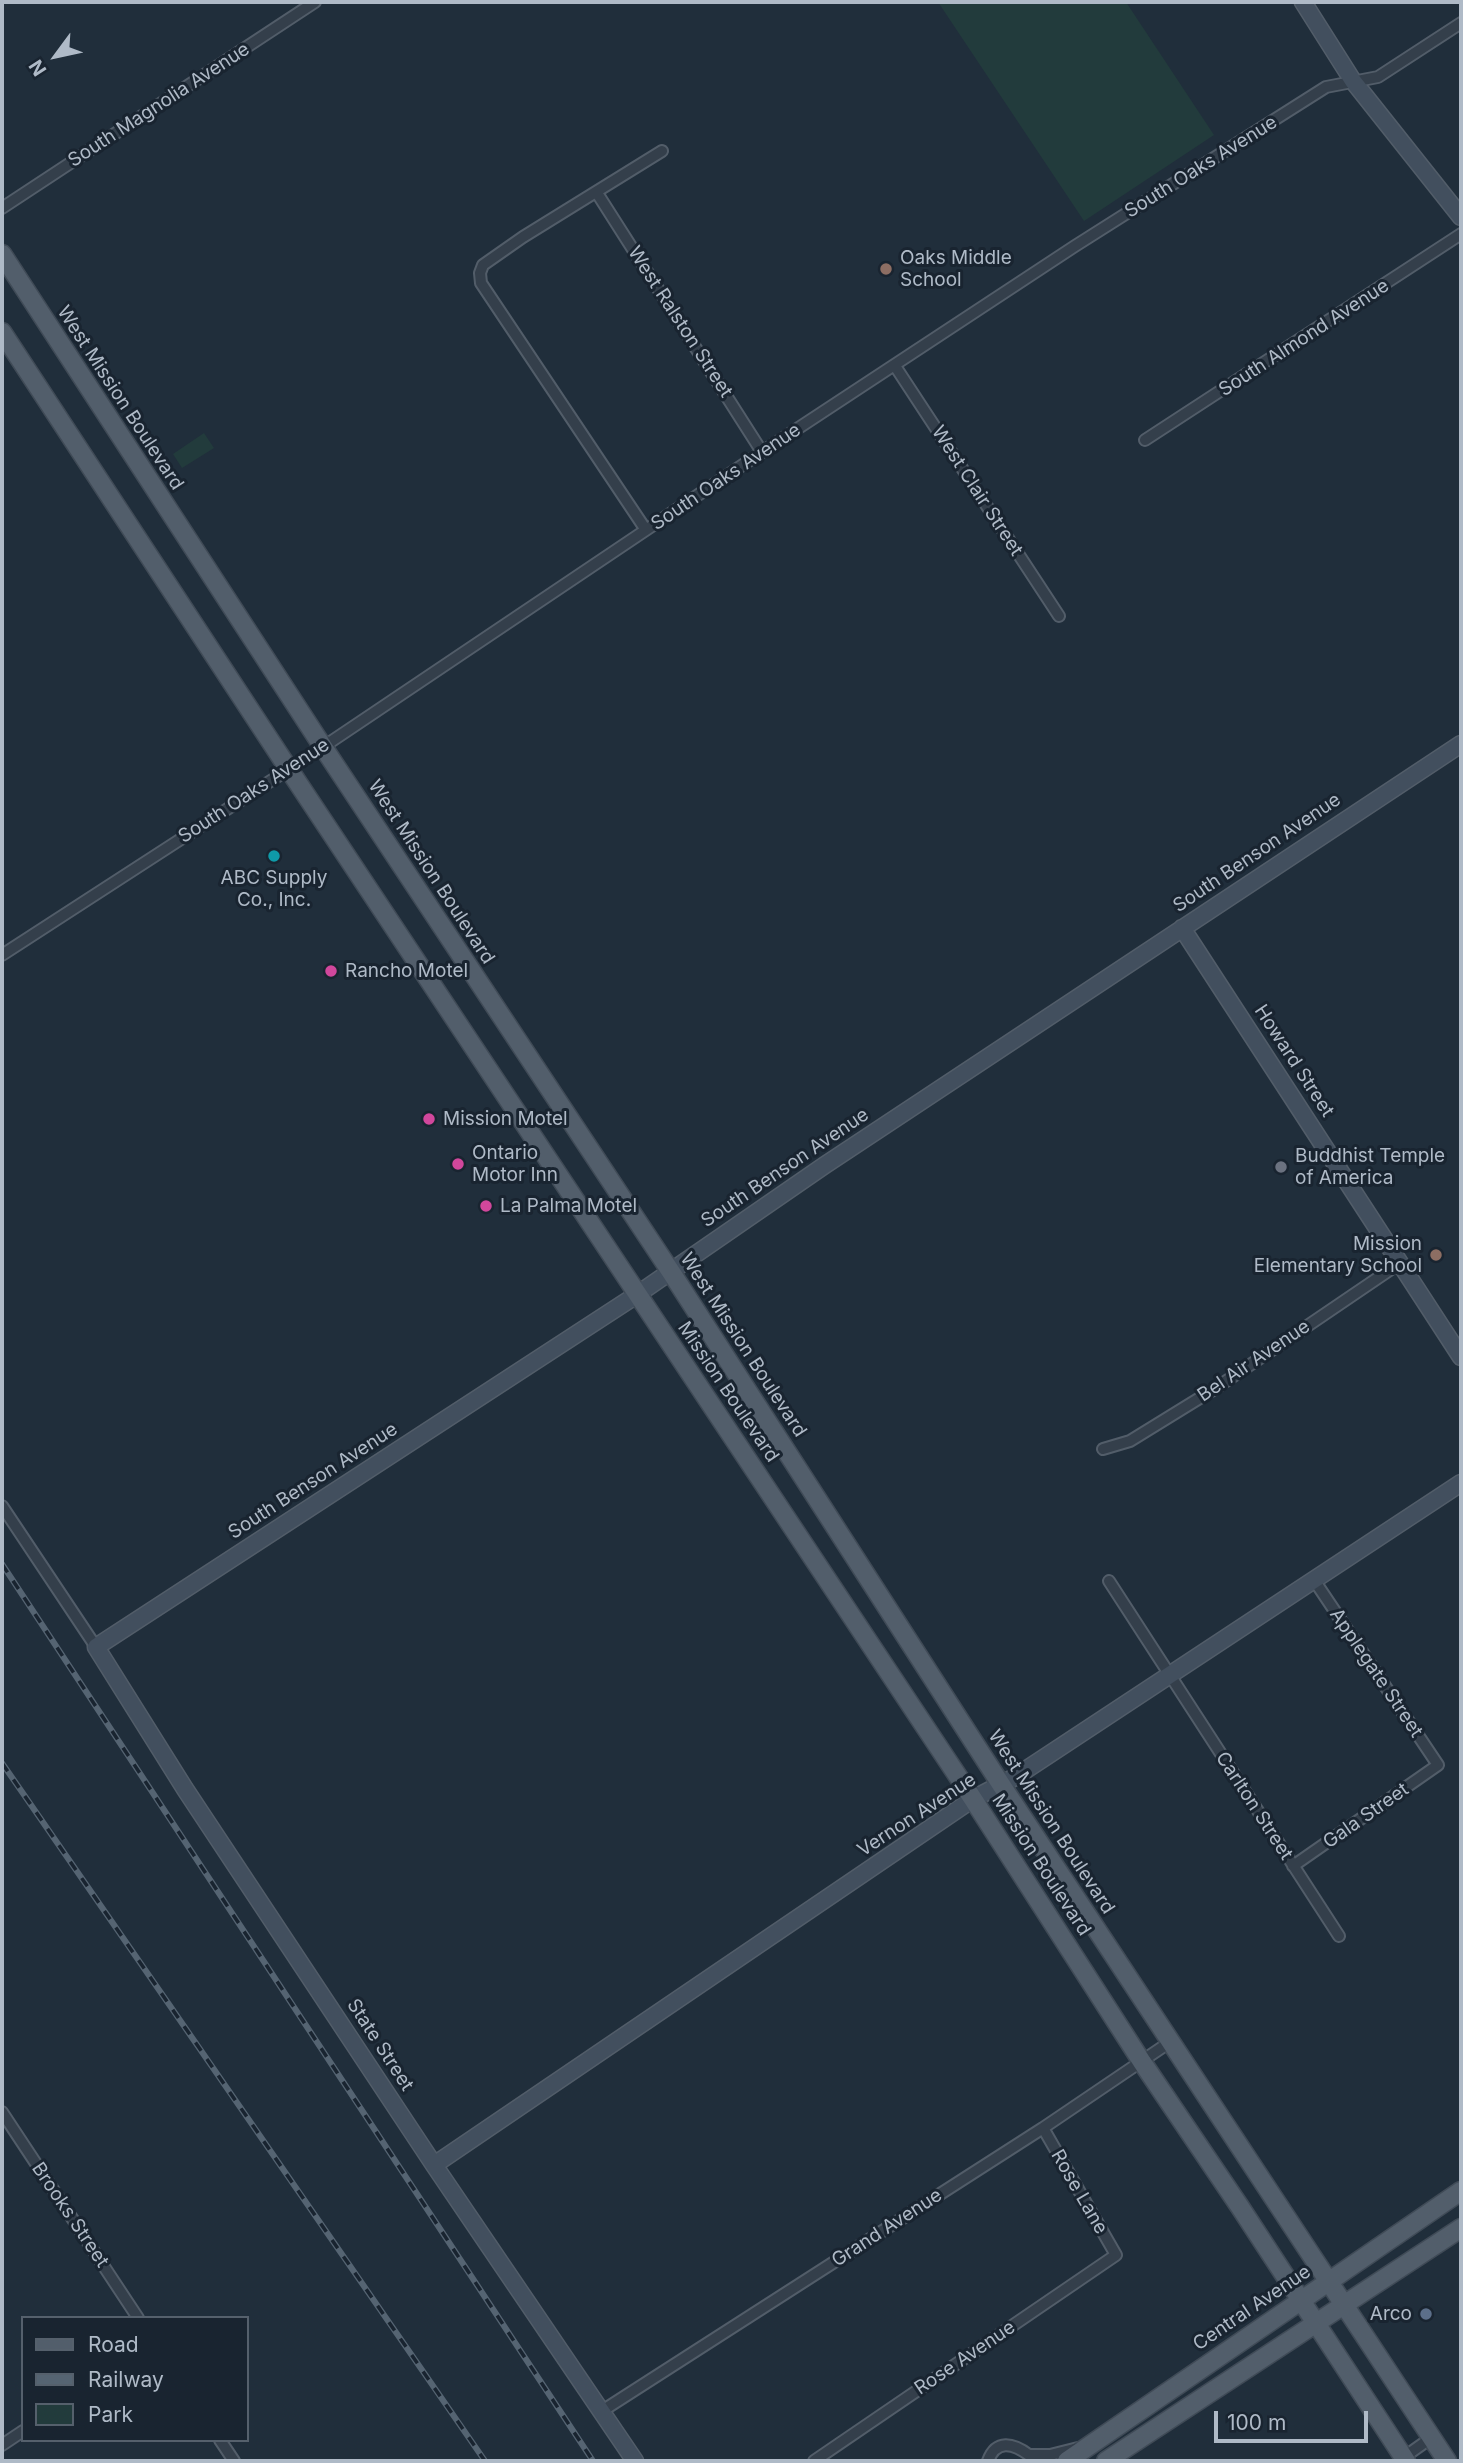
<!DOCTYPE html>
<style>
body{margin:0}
#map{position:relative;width:1463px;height:2463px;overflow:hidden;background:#202e3b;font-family:Inter,sans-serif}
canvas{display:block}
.frame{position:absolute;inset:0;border:4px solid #afbac7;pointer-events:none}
.legend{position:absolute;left:21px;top:2316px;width:228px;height:126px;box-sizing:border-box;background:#192430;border:2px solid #55606c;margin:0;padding:9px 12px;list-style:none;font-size:21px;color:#afbac7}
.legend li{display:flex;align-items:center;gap:14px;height:35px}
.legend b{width:35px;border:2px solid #55606c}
.north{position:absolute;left:21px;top:21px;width:70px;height:70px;-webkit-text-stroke:5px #192430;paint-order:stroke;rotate:237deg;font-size:19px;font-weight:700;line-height:28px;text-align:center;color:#afbac7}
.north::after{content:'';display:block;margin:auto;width:24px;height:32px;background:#afbac7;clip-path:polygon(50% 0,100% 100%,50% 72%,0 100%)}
.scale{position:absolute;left:1214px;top:2411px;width:154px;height:32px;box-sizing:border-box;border:4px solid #afbac7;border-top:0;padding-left:9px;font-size:21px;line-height:24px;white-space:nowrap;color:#afbac7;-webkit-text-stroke:5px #192430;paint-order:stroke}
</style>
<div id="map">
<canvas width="1463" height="2463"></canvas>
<div class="frame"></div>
<ul class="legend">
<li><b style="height:9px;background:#525e6b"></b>Road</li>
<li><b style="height:9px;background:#556472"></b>Railway</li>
<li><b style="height:19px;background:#223b3c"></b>Park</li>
</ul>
<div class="north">N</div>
<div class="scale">100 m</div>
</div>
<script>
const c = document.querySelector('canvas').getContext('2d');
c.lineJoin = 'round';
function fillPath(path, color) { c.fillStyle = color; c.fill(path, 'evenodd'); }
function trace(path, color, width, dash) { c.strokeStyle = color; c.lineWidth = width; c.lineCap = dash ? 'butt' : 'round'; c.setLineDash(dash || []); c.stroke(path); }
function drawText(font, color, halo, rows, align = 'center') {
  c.font = font + ' Inter,sans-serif'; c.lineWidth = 6; c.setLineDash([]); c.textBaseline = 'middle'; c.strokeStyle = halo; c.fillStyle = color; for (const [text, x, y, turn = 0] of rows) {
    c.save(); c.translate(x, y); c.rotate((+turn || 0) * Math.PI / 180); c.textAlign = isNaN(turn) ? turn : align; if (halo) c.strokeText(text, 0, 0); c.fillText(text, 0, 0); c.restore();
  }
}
fillPath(new Path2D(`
 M938,2H1126L1214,135L1084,221Z
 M204,433L214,448L182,468L173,454Z`), '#223b3c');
const street = new Path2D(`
 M597,193L762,452
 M2,208L315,2
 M895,366L1059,616
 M1145,440L1461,234
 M646,530L481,283L480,273L483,265L523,237L662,151
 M2,955L323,747L762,452L1075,246L1326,87L1378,77L1461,23
 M1103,1449L1130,1441L1216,1388L1400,1263
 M2,1506L96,1647
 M1109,1581L1339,1936
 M1293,1866L1438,1765L1314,1580
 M2,2112L138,2318
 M602,2411L1043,2128L1170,2042
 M220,2440L234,2461
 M2,2445L23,2431
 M1029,2455H1050L1078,2448
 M1400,2460L1431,2438
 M814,2461L1116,2255L1043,2128
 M988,2461C996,2439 1013,2443 1029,2455`);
const secondary = new Path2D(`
 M1303,2L1353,81L1461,217
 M1182,928L1461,1357
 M434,2165L973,1799L1015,1777L1461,1483
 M635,2461L434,2165L185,1789L96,1647L638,1294L825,1165L1461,744`);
const primary = new Path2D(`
 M2,254L323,747L671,1272L1002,1786L1447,2461
 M2,332L288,768L973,1799L1142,2062L1240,2207L1406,2461
 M1067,2461L1461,2191
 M1106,2461L1461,2228`);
trace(street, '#525d69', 14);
trace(secondary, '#525d69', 19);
trace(primary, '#404b57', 21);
trace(street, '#343f4b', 10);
trace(secondary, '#424f5e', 16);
trace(primary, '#525e6b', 18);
const rail = new Path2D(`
 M2,1564L593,2461
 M2,1763L485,2461`);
trace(rail, '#556472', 6);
trace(rail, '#192430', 3.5, [10]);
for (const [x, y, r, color] of [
 [886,269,7,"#8d6e63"],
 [274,856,7,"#0f9aa8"],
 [331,971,7,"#d1479c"],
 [429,1119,7,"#d1479c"],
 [458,1164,7,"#d1479c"],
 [1281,1167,7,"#6b7280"],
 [486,1206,7,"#d1479c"],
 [1436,1255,7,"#8d6e63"],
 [1426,2314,7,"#5c6f8a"]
]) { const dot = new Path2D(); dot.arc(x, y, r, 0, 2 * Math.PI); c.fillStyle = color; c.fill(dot); trace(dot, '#192430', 2.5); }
drawText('19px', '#afbac7', '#192430', [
 ["South Magnolia Avenue",159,105,-33],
 ["South Oaks Avenue",1201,167,-32],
 ["West Ralston Street",680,322,57],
 ["South Almond Avenue",1304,338,-33],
 ["West Mission Boulevard",120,398,57],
 ["South Oaks Avenue",726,477,-34],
 ["West Clair Street",977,491,57],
 ["South Oaks Avenue",254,791,-33],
 ["South Benson Avenue",1257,853,-34],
 ["West Mission Boulevard",431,872,57],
 ["Howard Street",1294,1061,57],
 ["South Benson Avenue",785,1168,-34],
 ["West Mission Boulevard",743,1345,57],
 ["Bel Air Avenue",1254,1361,-34],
 ["Mission Boulevard",728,1392,56],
 ["South Benson Avenue",313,1481,-33],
 ["Applegate Street",1376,1673,56],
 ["Carlton Street",1254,1806,57],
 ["Vernon Avenue",917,1815,-33],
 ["Gala Street",1366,1816,-35],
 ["West Mission Boulevard",1051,1822,57],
 ["Mission Boulevard",1041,1865,57],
 ["State Street",380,2045,57],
 ["Rose Lane",1079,2192,60],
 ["Brooks Street",70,2215,56],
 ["Grand Avenue",887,2228,-33],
 ["Central Avenue",1252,2308,-34],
 ["Rose Avenue",965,2358,-34]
]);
drawText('19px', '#afbac7', '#192430', [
 ["Oaks Middle",900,258],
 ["School",900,280],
 ["ABC Supply",274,878,"center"],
 ["Co., Inc.",274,900,"center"],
 ["Rancho Motel",345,971],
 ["Mission Motel",443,1119],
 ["Ontario",472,1153],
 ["Motor Inn",472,1175],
 ["Buddhist Temple",1295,1156],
 ["of America",1295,1178],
 ["La Palma Motel",500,1206],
 ["Mission",1422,1244,"right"],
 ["Elementary School",1422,1266,"right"],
 ["Arco",1412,2314,"right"]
], 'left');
</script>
